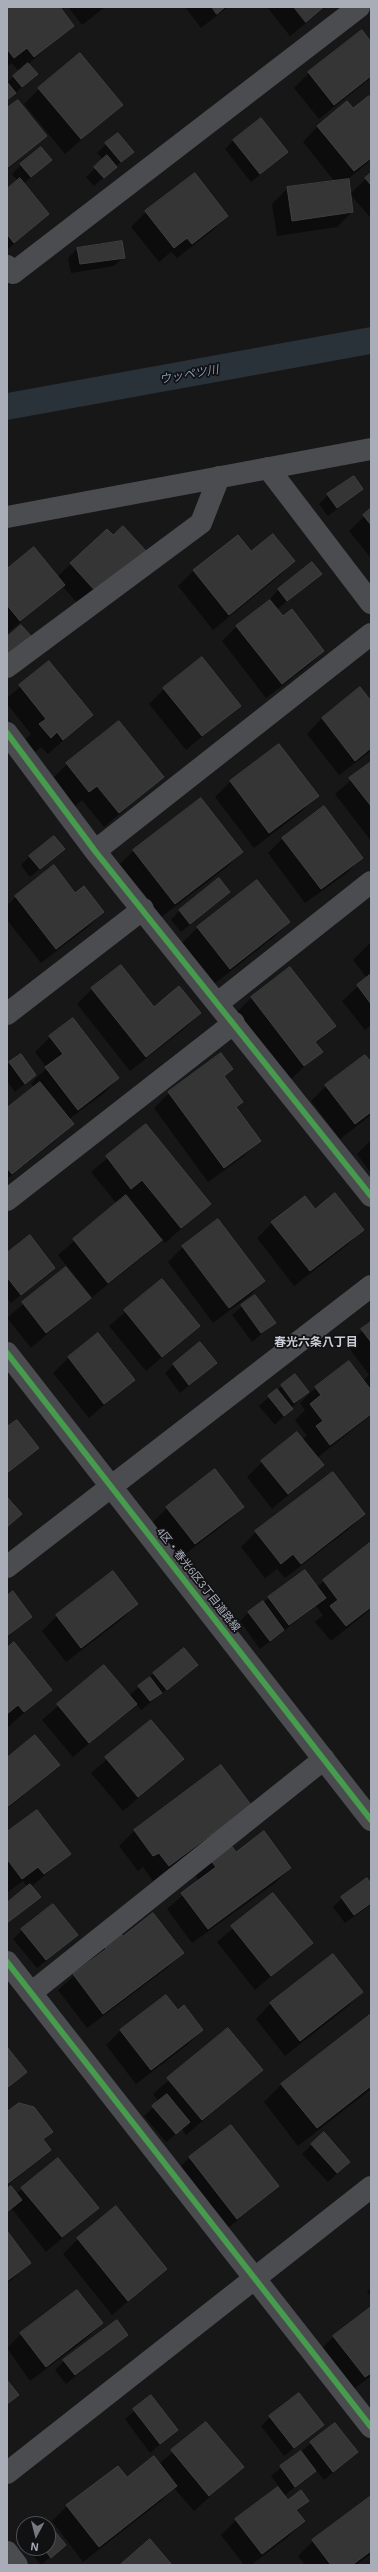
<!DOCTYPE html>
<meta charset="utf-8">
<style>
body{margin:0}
#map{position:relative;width:378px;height:2572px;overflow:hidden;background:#171717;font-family:Helvetica,sans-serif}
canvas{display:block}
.frame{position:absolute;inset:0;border:8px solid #a8adb8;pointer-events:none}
.north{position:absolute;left:16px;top:2516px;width:40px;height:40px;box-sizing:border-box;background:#111113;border:1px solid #4d4f55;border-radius:50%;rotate:187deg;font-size:11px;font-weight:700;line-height:16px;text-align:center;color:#a8adb8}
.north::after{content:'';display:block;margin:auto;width:14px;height:18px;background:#757880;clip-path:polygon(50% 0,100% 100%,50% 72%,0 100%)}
</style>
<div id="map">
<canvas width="378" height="2572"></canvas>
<div class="frame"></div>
<div class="north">N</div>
</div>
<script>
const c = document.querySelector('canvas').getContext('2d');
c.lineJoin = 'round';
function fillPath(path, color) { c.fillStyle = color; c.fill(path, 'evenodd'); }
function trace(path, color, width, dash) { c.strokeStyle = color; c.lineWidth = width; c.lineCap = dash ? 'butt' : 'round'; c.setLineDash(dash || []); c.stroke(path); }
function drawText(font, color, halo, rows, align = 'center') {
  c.font = font + ' Helvetica,"Noto Sans JP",sans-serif'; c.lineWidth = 3.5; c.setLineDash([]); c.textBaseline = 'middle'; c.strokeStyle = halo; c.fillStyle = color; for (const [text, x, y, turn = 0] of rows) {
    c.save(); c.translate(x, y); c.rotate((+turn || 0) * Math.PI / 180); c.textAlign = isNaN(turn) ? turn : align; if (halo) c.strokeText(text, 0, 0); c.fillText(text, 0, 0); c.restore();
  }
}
fillPath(new Path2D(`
 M371,327V354L7,420V393Z`), '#2a3239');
fillPath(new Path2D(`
 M7,7H59L73,26L28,64L36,74L7,101V83L19,72L12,63L7,66Z
 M68,7H105L82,25Z
 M185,7H228L201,28Z
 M267,7H326L290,36Z
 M371,43V78L319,119L294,88L309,73Z
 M39,89L122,104L65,154L24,104Z
 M371,100V160L348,179L352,212L337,227L277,236L272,204L288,188L335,182L303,142L318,126Z
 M7,109L45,136L7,170Z
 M234,140L287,152L251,182L225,149Z
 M106,144L132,152L94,186L86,177L104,160L97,153Z
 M50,160L23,184L48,214L7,250V190L18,181L12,174L21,165Z
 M371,174V215L369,216L350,194Z
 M146,212L227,216L212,231L177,258L171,252L159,262L131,227Z
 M77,249L124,257L114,266L71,273L68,258Z
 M362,489L328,516L319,504L328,495Z
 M371,510V558L349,531Z
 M107,530L113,536L145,551L83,609L62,586L7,634V570L57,577Z
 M238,536L251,553L294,561L279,576L213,630L178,586L193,571Z
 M320,574L276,610L323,651L308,666L266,698L222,641L237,626L271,600L270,599L278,590Z
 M49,662L92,715L48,754L41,747L35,752L25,740L31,734L7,704V698Z
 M164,689L239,706L186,750L149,704Z
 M360,689L371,702V751L339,775L307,734L322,718Z
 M119,722L163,777L104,827L82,800L74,807L52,779L67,764Z
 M279,746L317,796L302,811L254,848L215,797L230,782Z
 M371,763V841L335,794Z
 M283,838L362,857L347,873L305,903L268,853Z
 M64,849L30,877L21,865L30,856Z
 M134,850L242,852L227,867L160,918L119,865Z
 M257,881L289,922L274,937L214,984L182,943L197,928Z
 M228,892L181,932L171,920L179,911Z
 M75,894L103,912L88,927L41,963L7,920V905L16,897Z
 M371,942V1025L365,1030L342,1001L367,978L353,960Z
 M290,968L335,1025L315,1044L321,1051L289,1081L236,1013L251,998Z
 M92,989L154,1008L200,1013L185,1028L130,1071L77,1004Z
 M73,1020L118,1078L103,1094L69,1119L73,1124L57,1139L7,1179V1109L34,1088L31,1083L47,1068L35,1052L50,1037Z
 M20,1055L35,1075L15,1092L7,1081V1065Z
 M371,1064V1115L340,1139L311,1101L326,1086Z
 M232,1069L223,1077L242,1102L235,1108L259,1141L244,1156L208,1182L154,1108L169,1093Z
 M146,1126L209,1204L165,1243L162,1238L145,1255L92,1297L58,1255L117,1204L91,1172Z
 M371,1140V1173L357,1154Z
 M315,1210L362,1230L347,1245L294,1286L257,1238L272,1223Z
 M183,1247L264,1281L249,1296L213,1323L168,1262Z
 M7,1254L54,1268L11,1303L7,1298Z
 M66,1268L89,1298L31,1348L7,1318Z
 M162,1281L198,1326L146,1371L109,1326Z
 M254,1296L274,1323L252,1342L232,1315Z
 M371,1323V1415L317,1458L323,1465L272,1509L247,1477L262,1462L307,1436L295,1420L305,1410L300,1403L315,1388L348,1362L363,1381L369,1375L347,1345Z
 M68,1358L133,1380L89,1418L53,1373Z
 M216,1363L180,1393L165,1373L174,1364Z
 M295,1375L307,1392L275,1425L259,1406Z
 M7,1429L38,1448L7,1474Z
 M242,1506L227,1522L179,1559L152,1523L167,1508Z
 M364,1514L349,1529L285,1578L277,1569L265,1578L241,1547L256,1532Z
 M371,1543V1609L331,1641L315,1622L323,1615L316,1606L260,1649L240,1621L249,1612L269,1598L317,1587Z
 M7,1597L31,1617L7,1638Z
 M137,1604L122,1619L66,1662L42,1631L57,1616Z
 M7,1649L50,1690L8,1727L7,1725Z
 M197,1665L141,1710L136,1703L73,1757L42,1720L104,1666L129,1696L154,1673Z
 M151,1721L183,1759L123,1811L91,1773Z
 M7,1759L58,1765L7,1809Z
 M221,1767L235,1820L153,1881L143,1867L138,1871L119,1846L134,1831Z
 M7,1834L69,1854L31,1887L39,1897L7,1924V1904L28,1888L23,1881L7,1893Z
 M236,1854L290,1868L275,1883L192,1943L167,1909L199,1881L195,1874L210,1859Z
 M371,1885V1904L345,1923L333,1907L342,1898Z
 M273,1895L311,1942L255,1990L217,1942Z
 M22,1930L77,1935L37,1968L13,1939Z
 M102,1944L182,1953L167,1968L87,2028L58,1990L90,1962L87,1959Z
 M362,1992L347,2007L285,2056L256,2019L271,2003Z
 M371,2015V2089L298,2146L264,2102L282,2084Z
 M228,2029L262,2070L186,2135L182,2129L166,2142L144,2116L159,2102L153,2094Z
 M121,2030H202L187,2045L136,2084L106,2045Z
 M7,2048L26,2072L7,2089Z
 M7,2113L51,2132L43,2140L49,2150L7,2186Z
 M231,2126L278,2186L221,2234L174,2173L189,2158Z
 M324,2133L349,2162L328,2182L302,2154Z
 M22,2189L97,2208L46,2252L12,2209L7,2213V2191L16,2194Z
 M7,2232L30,2263L7,2284Z
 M78,2239L166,2269L112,2315L63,2254Z
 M371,2288V2297L367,2292Z
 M77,2291L102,2323L87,2338L30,2381L7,2348L21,2334Z
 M371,2309V2376L350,2392L319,2351L334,2336Z
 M127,2335L66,2384L55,2370L64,2361Z
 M151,2397L177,2430L150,2453L125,2419Z
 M270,2417L323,2425L284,2456L261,2426Z
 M206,2423L243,2467L194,2511L174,2488L161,2501L83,2562L52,2521L67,2506L159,2464Z
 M335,2424L357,2452L324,2480L316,2470L285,2495L271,2476Z
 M371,2497V2554L356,2565H305L298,2556L313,2541Z
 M288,2501H307L296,2512L303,2521L288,2537L251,2565H244L221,2535L236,2520Z
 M49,2526L65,2545L41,2565L27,2548H48Z`), '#0007');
const building = new Path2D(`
 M7,7H60L74,26L34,57L27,48L14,58L7,49Z
 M212,7H225L217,14Z
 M294,7H324L306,22Z
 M362,30L371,42V76L334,105L308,72Z
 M80,53L123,105L81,139L38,88Z
 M28,63L38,74L22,87L13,76Z
 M7,82L16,93L7,100Z
 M369,96L371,98V158L354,171L317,126L347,101L353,108Z
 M18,100L47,136L7,168V108Z
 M261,118L288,152L260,174L233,140Z
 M118,133L134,152L121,162L105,143Z
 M41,147L52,160L31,177L20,164Z
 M107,155L117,167L104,178L94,167Z
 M195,173L228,216L192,244L187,238L174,248L145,211Z
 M371,173V185L365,178Z
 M20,178L49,214L14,243L7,234V189Z
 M349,179L353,212L292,221L287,187Z
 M122,241L125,258L80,264L77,248Z
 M354,476L363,489L337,508L327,494Z
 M371,508V525L363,515Z
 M123,526L146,551L98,594L70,563L107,529L113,535Z
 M273,534L295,561L229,615L193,570L238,535L251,551Z
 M34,547L65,585L20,621L7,605V569Z
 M312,562L322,574L287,601L278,589Z
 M270,600L283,616L292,609L324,651L282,684L236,626Z
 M21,625L32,637L7,659V637Z
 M202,657L241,706L202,736L163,688Z
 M49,661L93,715L63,740L57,732L51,738L39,724L46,719L19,685Z
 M360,687L371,701V748L355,761L322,718Z
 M119,721L164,777L119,813L97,786L89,792L66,763Z
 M279,744L319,796L269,833L230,781Z
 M371,762V806L349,778Z
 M201,798L243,852L175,904L133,850Z
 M324,806L363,858L321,889L282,838Z
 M54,836L65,849L40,869L29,856Z
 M54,865L75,893L84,886L104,912L56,949L15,896Z
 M219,878L230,892L190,924L179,910Z
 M257,880L290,922L230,969L197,927Z
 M121,965L154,1007L179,986L201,1013L146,1057L91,988Z
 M290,967L336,1026L315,1042L323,1052L304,1066L251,997Z
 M371,974V1004L357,985Z
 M73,1018L119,1078L78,1110L45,1067L63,1054L49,1036Z
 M221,1053L233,1069L224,1076L243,1102L236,1107L261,1141L224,1168L168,1092Z
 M21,1054L36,1075L25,1084L9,1062Z
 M365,1055L371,1062V1112L355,1124L325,1085Z
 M40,1082L74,1124L12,1174L7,1168V1108Z
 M146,1124L211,1204L181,1228L142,1180L131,1189L106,1156Z
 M335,1193L364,1230L310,1271L271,1222L305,1196L315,1209Z
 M126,1195L162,1240L108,1283L73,1239Z
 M218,1219L265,1281L229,1308L182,1246Z
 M30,1235L55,1268L21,1295L7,1277V1253Z
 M66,1267L91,1298L46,1333L22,1302Z
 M162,1279L200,1326L162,1357L124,1310Z
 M255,1295L276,1323L261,1333L241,1305Z
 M371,1322V1342L361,1329Z
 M98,1333L135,1380L104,1404L68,1357Z
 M200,1342L217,1363L189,1385L173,1364Z
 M349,1361L371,1390V1414L330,1445L316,1426L323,1421L310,1404L321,1395L315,1387Z
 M295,1374L309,1392L294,1403L281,1385Z
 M277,1389L293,1409L284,1416L268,1396Z
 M17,1420L39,1448L7,1473V1427Z
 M297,1432L324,1465L288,1494L261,1461Z
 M215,1469L244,1507L195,1544L166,1507Z
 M333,1472L365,1514L301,1564L293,1554L281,1564L255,1531Z
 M7,1497L22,1514L7,1527Z
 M371,1542V1607L346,1626L330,1606L338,1600L323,1580Z
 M305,1570L326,1598L289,1625L268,1597Z
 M113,1571L138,1604L81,1648L56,1615Z
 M13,1591L32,1617L7,1636V1596Z
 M263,1601L284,1630L270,1641L248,1612Z
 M14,1642L52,1690L24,1712L18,1705L7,1714V1648Z
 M184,1648L198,1665L167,1690L153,1673Z
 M104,1665L137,1704L89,1743L57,1704Z
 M150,1677L162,1693L150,1701L138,1686Z
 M151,1720L184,1759L138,1797L105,1757Z
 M35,1735L60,1765L7,1807V1758Z
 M221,1765L251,1805L169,1866L159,1853L153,1856L134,1830Z
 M37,1810L71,1854L44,1874L38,1867L22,1879L7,1859V1832Z
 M264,1831L291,1868L208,1929L181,1893L216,1867L209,1858L230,1844L236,1852Z
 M367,1878L371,1884V1903L354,1915L341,1897Z
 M30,1884L41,1897L7,1923V1903Z
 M273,1893L313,1943L271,1976L231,1926Z
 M53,1904L78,1935L46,1960L21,1929Z
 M153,1913L184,1953L103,2014L73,1974L106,1949L102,1943L118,1931L123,1936Z
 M333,1954L363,1992L300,2041L270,2003Z
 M166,1995L178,2010L184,2005L203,2030L151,2070L120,2030Z
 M371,2014V2086L317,2128L281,2084Z
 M228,2028L263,2070L202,2120L167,2078Z
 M7,2047L27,2072L7,2088Z
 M167,2094L190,2122L176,2134L152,2106Z
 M19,2103L34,2107L53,2132L43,2139L51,2150L7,2184V2112Z
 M231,2125L279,2186L237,2219L189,2157Z
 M324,2132L350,2162L337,2173L311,2144Z
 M58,2158L99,2208L62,2237L21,2188Z
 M11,2186L22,2200L7,2212V2189Z
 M116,2206L167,2269L128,2301L77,2238Z
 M7,2231L31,2263L7,2281Z
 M77,2290L103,2323L46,2367L20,2333Z
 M371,2307V2373L365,2377L333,2336Z
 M117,2320L128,2335L75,2375L63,2360Z
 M7,2380L19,2395L7,2404Z
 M299,2393L324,2425L294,2448L269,2416Z
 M151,2395L178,2430L160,2444L133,2409Z
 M206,2422L244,2467L209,2496L171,2450Z
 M335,2423L358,2452L333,2472L310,2442Z
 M301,2451L316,2471L295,2487L280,2466Z
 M154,2456L177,2486L99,2547L66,2505L118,2466L127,2477Z
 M278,2487L288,2500L301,2490L309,2501L296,2510L305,2521L262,2554L235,2519Z
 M371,2496V2551L352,2565H331L312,2540Z
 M49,2524L66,2545L51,2558L43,2548H48Z
 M150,2539L172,2565H120Z`);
fillPath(building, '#353536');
trace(building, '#3f4043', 1);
trace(new Path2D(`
 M7,667L201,523L219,477
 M31,1993L324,1759`), '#4b4c50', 22);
trace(new Path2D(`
 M7,266L13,273L359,7
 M268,468L371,603
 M7,517L371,449
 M7,733L95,851L371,1196
 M95,851L371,634
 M218,1003L371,882
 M7,1014L143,909
 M7,1200L234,1023
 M7,1353L371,1820
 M7,1567L371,1286
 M7,1962L371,2427
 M7,2473L371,2187
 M7,2552L17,2565`), '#4b4c50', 22);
trace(new Path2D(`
 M7,733L95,851L371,1196
 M7,1353L371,1820
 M7,1962L371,2427`), '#469c4c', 6);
drawText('11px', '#a8adb8', '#111113', [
 ["4区・春光6区3丁目道路線",198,1580,52]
]);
drawText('italic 12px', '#7f9bb3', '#111113', [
 ["ウッペツ川",189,375,-10]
]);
drawText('bold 12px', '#c9ccd4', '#111113', [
 ["春光六条八丁目",316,1343]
]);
</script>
